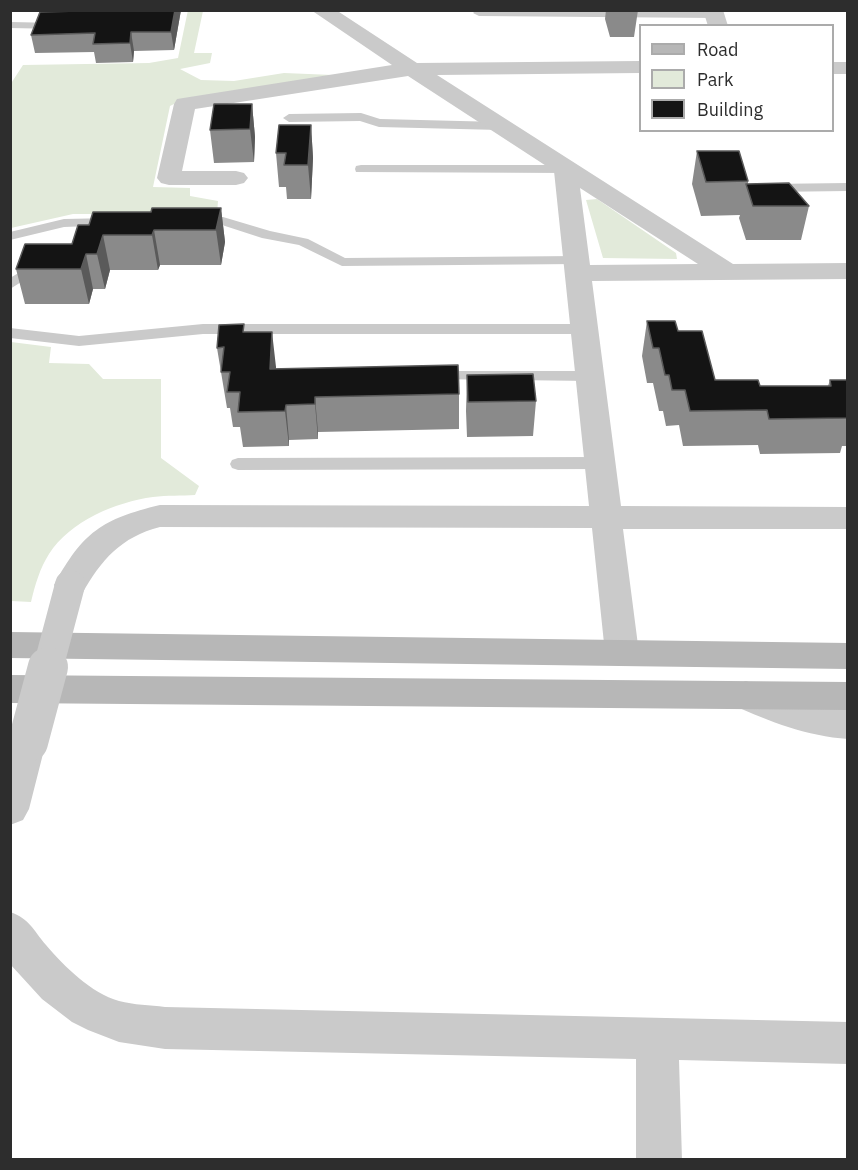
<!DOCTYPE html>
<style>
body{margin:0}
#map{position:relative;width:858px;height:1170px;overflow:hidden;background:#fff;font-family:"IBM Plex Sans",sans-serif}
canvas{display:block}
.frame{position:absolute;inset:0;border:12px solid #2d2d2d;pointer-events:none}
.legend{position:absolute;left:639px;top:24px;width:195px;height:108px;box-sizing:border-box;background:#fff;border:2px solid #ababab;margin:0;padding:8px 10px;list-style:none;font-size:18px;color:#2d2d2d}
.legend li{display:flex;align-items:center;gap:12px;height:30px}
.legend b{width:30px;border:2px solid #ababab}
</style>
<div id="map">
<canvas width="858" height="1170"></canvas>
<div class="frame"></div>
<ul class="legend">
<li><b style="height:8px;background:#b7b7b7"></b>Road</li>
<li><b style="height:16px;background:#e2eada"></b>Park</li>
<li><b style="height:16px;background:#141414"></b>Building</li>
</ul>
</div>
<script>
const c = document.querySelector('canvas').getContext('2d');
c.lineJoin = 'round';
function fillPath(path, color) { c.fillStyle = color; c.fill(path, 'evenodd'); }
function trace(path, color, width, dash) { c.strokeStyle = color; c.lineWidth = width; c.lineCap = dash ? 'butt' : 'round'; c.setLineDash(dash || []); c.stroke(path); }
fillPath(new Path2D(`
 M188,10L203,11L194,53H212L210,63L180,69L201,80L234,81L284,73L333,75L180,101L170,106L153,187L190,188V196L218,201L217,214H73L11,228L10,85L23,65L149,63L178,58Z
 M597,199L676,253L677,259L603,258L586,200Z
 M11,342L51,347L49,363L89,364L103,379H161V458L199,486L195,495C182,496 167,495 153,497C116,502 70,521 49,554C40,568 35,585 31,602L11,601Z`), '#e2eada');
fillPath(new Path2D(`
 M476,10L715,12L721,15L715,18L479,16L473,13Z
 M10,22L59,23L65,26L59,29L10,28Z
 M361,113L380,119L500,122L506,126L500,130L379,127L360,121L289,122L283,118L289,114Z
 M361,165H566L572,169L566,173L356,172L355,169L356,166Z
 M848,183V191L768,192L761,188L768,184Z
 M200,217H223L270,231L308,239L345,258L577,256L584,260L577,264L342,266L299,245L262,238L222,225L195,224L193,221L195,218Z
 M112,218L119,222L117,225L64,227L10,240V232L64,219Z
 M32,265L39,269L37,272L10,289V278Z
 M203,324H585L592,329L585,334H203L79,346L10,338V328L79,336Z
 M436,371H590L598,376L590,381L431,379L428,376Z
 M600,457L606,459L608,463L606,467L600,469L238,470L232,468L230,464L232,460L238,458Z`), '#cacaca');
fillPath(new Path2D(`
 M311,10H336L417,63L640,61V73L437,75L733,264L848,263V279L592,281L621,506L848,507V529H623L639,653L634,662L622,666L610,662L605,653L592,528L160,527C121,537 101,560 82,594L70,597L58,594L54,585C83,532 102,519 160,505L589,506L554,171L408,76L195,109L182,171H236L244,173L248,178L244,183L236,185H169L161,183L157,178L174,104L177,99L392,65ZM580,188L698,264L590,265Z
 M703,10H723L728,26H708Z
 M832,62H848V74H832Z
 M746,681C784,694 805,707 848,709V739C807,736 770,722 733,705L728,695L733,685Z
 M28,727L41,731L46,742L29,809L23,820L10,825V741L15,731Z
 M10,912C30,919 33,930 46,945C65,967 91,993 119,1001C134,1005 150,1005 165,1007L848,1022V1064L679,1060L682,1160H636V1059L165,1049L119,1042L88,1030L72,1022L42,999L10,964Z`), '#cacaca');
fillPath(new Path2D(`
 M10,632L848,643V669L10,658Z
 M10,675L848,682V710L10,703Z`), '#b7b7b7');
trace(new Path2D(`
 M48,668L70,585`), '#cacaca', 30);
trace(new Path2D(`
 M28,742L48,667`), '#cacaca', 40);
fillPath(new Path2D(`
 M45,10H181L174,50L134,51L133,62L96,63L94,52L35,53L31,35L46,12Z
 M606,10H638L634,37H610L605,19Z
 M252,104L255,137L254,162L214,163L210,130Z
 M311,125L313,158L311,199H287L286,187H279L276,153Z
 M697,151L748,181V184L809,206L801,240H746L739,218L740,215L701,216L692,184Z
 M221,208L225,242L221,265H160L158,270H110L105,289H93L89,304H25L16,269L72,244L89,225L151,212Z
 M647,321L678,331L715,380L760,386H828L830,380H848V446H842L840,453L760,454L758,445L683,446L679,425L666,426L663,411H659L653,383H647L642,356Z
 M245,332L276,367V369L459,394V429L318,432V439L289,440V446L243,447L240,427H233L230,408H227L217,348Z
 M467,375L536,401L533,436L467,437L466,411Z`), '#8a8a8a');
fillPath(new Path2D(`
 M175,10H181L174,50L171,32Z
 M131,32L134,51L133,62L130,43Z
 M252,104L255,137L254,162L250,129Z
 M311,125L313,158L311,199L308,165Z
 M221,208L225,242L221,265L216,230Z
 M154,230L160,265L158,270L152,235Z
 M103,235L110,270L105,289L97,254Z
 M86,254L93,289L89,304L81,269Z
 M272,332L276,367L274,404L270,369Z
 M315,397L318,432V439L315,404Z
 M286,405L289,440V446L285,411Z`), '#5a5a5a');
const building = new Path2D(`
 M118,10H175L171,32H131L130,43L93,44L95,33L31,35L40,12Z
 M214,104H252L250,129L210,130Z
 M279,125H311L308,165H284L286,153H276Z
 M697,151H739L748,181L706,182Z
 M789,183L809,206H753L746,184Z
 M152,208H221L216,230H154L152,235H103L97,254H86L81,269H16L25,244H72L78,225H89L93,212H151Z
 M647,321H675L678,331H702L715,380H758L760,386H831L830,380H848V418L769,419L767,410L690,411L685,390H672L669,375H665L659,348H653Z
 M244,324L243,332H272L270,369L458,365L459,394L315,397V404L286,405L285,411L238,412L240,392H227L230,372H221L224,347L217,348L219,325Z
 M533,374L536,401L468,402L467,375Z`);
fillPath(building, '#141414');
trace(building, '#5a5a5a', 1.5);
</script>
